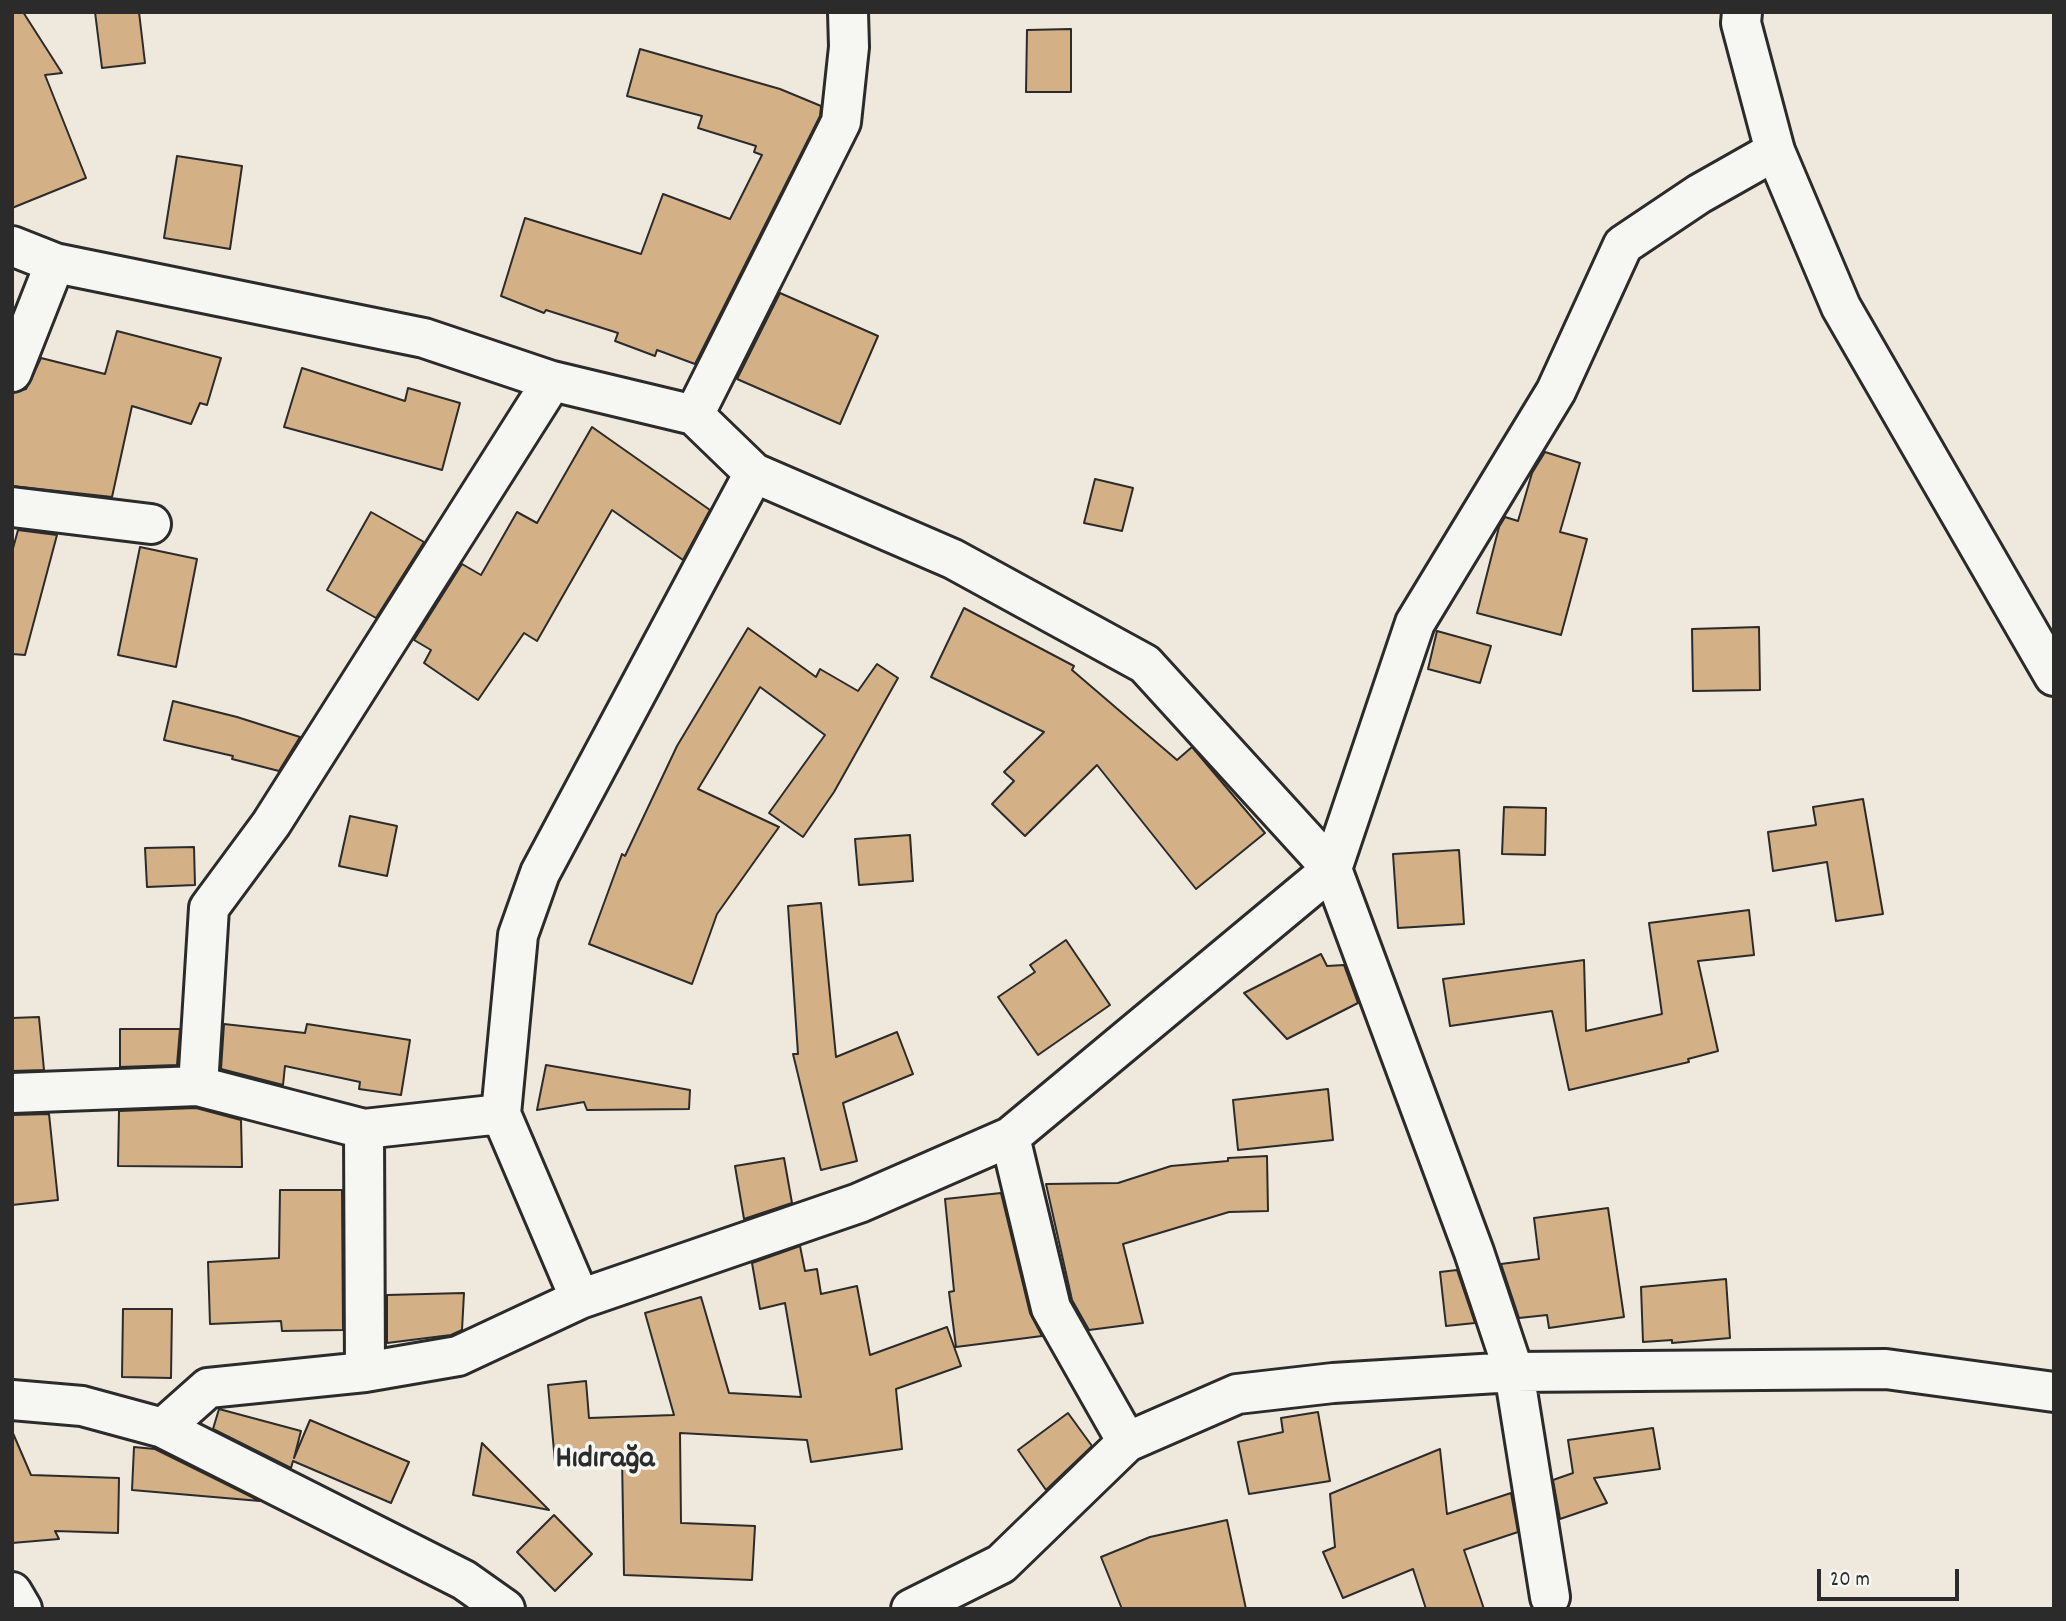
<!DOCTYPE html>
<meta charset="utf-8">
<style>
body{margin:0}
#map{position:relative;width:2066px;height:1621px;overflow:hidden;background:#efe8dc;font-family:Dekko,sans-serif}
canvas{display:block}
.frame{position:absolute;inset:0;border:14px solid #2b2b2b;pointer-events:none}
.scale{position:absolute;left:1817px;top:1569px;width:142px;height:32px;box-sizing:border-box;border:4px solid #2b2b2b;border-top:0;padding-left:9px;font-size:21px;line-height:24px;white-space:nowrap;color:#2b2b2b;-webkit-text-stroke:5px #f6f6f2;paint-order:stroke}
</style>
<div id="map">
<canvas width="2066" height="1621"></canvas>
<div class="frame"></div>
<div class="scale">20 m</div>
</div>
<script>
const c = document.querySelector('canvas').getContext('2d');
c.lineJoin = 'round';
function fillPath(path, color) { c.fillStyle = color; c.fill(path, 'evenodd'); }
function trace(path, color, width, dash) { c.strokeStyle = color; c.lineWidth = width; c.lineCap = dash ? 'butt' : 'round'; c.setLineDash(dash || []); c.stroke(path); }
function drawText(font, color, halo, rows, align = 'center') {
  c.font = font + ' Dekko,sans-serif'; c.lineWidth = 7; c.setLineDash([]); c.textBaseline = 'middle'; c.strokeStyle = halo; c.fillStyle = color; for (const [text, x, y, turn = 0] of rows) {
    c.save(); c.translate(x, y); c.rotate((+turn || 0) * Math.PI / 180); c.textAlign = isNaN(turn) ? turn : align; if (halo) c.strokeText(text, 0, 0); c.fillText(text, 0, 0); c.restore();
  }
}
const building = new Path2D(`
 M12,12H23L62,73L45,75L86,178L12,208Z
 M95,12H139L145,63L102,68Z
 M1071,29V92H1026L1027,30Z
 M640,49L780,89L821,106L820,116L695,364L657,350L655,356L615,341L618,333L546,310L544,313L501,296L525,218L641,254L663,194L730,219L762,155L754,152L756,146L698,128L702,116L627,96Z
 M177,156L242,166L230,249L164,238Z
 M780,293L878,336L840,424L737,379Z
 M117,331L221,358L207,405L200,403L191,424L132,406L112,497L12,486V393L26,389L41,358L105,374Z
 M302,368L405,401L408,388L460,403L442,470L284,427Z
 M592,427L710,510L683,560L612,510L537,641L524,633L478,700L424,663L431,650L414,640L462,564L481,575L517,512L537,523Z
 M1545,452L1580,463L1560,532L1587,539L1561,635L1477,613L1499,527L1505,517L1518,521L1532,473Z
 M1095,479L1133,488L1122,531L1084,523Z
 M371,512L424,542L376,618L327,590Z
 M18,530L57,535L25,655L12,654V552Z
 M140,547L197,559L176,667L118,655Z
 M964,608L1074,666L1072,670L1177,760L1192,747L1265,833L1196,889L1097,765L1025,836L992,804L1014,781L1004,772L1044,732L931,677Z
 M1759,627L1760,690L1693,691L1692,629Z
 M748,628L816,677L820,669L858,691L877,664L898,678L834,792L803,837L769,813L825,735L760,687L698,789L779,827L717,914L692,984L589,944L622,854L625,856L677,746Z
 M1437,631L1491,646L1480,683L1428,669Z
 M173,701L237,717L300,737L279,771L232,759L233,756L164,740Z
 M1863,799L1883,914L1836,921L1827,862L1773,871L1768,832L1816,825L1813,807Z
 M1504,807L1546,808L1545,855L1502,854Z
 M350,816L397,826L387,876L339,866Z
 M910,835L913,881L859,885L855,839Z
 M194,847L195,885L147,887L145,848Z
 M1459,850L1464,924L1398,928L1393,854Z
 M821,903L836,1057L897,1032L913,1074L843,1103L857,1161L821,1170L793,1054H798L788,906Z
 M1749,910L1754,955L1698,961L1718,1051L1688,1059L1689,1062L1569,1090L1552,1011L1450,1026L1443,979L1584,960L1586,1031L1662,1014L1649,923Z
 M1066,940L1110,1005L1038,1055L998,997L1035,972L1030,965Z
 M1321,954L1327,966L1344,965L1358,1003L1287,1039L1244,993Z
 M39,1017L44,1070L12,1071V1018Z
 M224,1024L305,1033L307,1024L410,1040L401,1095L359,1089L360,1082L285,1066L283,1085L221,1069Z
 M120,1029H180L177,1065L120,1067Z
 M546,1065L690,1090L689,1109L587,1110L584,1102L537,1110Z
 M1328,1089L1333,1140L1238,1150L1233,1100Z
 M196,1108L241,1120L242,1167L118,1166L119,1111Z
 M49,1114L58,1200L12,1205V1115Z
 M1267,1156L1268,1211L1229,1212L1123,1244L1143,1323L1089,1330L1072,1300L1046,1184L1118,1183L1171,1166L1228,1161V1158Z
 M784,1158L792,1203L744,1219L735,1166Z
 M280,1190H342L343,1330L282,1331L281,1321L210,1324L208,1262L279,1258Z
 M1001,1193L1030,1313L1042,1336L956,1347L949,1292L954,1291L945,1199Z
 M1608,1208L1624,1317L1549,1328L1547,1315L1519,1318L1501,1264L1539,1259L1534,1218Z
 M800,1246L805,1271L817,1269L821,1294L857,1286L870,1355L947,1327L961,1366L896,1389L902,1449L811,1462L807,1440L680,1433L681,1523L755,1526L752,1580L624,1575L622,1457L555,1462L548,1385L586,1381L589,1418L674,1415L645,1313L701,1297L729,1393L801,1397L785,1303L760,1309L752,1263Z
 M1457,1270L1475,1323L1446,1326L1440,1272Z
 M1726,1279L1730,1338L1672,1343V1340L1643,1342L1641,1287Z
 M464,1293L462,1330L451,1335L387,1343V1295Z
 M123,1309H172L171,1378L122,1377Z
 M219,1409L301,1431L294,1458L310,1420L409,1462L391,1503L293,1461L291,1468L213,1429Z
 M1318,1412L1330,1481L1249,1494L1238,1442L1283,1432L1281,1418Z
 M1068,1413L1092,1446L1046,1490L1018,1450Z
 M1653,1428L1660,1469L1594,1478L1607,1503L1560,1519L1553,1480L1573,1473L1568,1440Z
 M12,1431L31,1475L119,1478L118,1533L55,1531L59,1539L12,1543Z
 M482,1443L549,1510L473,1495Z
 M134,1447L155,1449L260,1501L132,1490Z
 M1440,1449L1447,1514L1511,1493L1518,1532L1464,1550L1484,1609H1426L1413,1569L1343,1598L1323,1552L1335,1547L1330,1494Z
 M554,1515L592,1554L555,1591L517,1552Z
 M1227,1520L1246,1609H1122L1101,1557L1150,1537Z`);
fillPath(building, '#d3b085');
trace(building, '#2b2b2b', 2);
const minor = new Path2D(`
 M12,246L55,263L424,338L552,381L694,415L754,473L953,559L1145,664L1332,869L1474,1252L1514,1372L1550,1597
 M12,372L55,263
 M694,415L841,122L849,47L848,12
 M12,507L151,524
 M198,1086L209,908L271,824L552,381
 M12,1093L198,1086L364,1129
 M501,1114L518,935L540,873L754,473
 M1010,1137L1051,1308L1127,1442
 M365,1372L364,1129L501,1114L580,1299
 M12,1400L82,1406L163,1428L464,1580L505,1609
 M163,1428L208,1388L365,1372L458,1356L580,1299L859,1203L1010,1137L1332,869L1415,623L1556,391L1623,245L1699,194L1775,151
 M12,1592L22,1609
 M911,1609L1001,1564L1127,1442L1237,1394L1333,1383L1514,1372L1886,1369L2054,1392`);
const tertiary = new Path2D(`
 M1742,12L1741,23L1775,151L1841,307L2054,676`);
trace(minor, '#2b2b2b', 44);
trace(tertiary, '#2b2b2b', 44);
trace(minor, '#f6f6f2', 38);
trace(tertiary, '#f6f6f2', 38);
drawText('bold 32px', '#2b2b2b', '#f6f6f2', [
 ["Hıdırağa",605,1462]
]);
</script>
